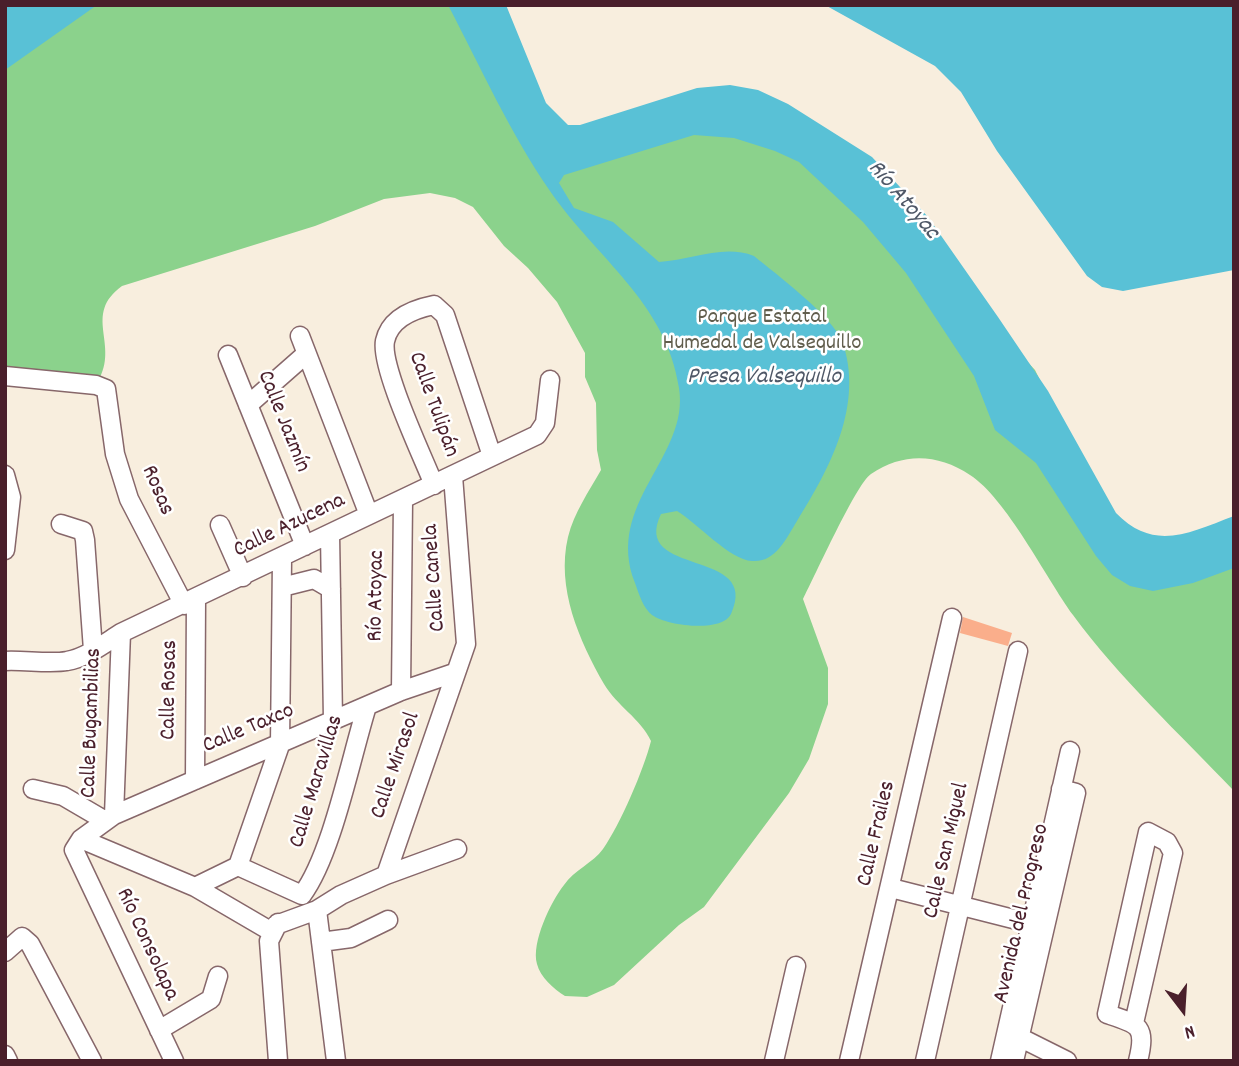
<!DOCTYPE html>
<meta charset="utf-8">
<style>
body{margin:0}
#map{position:relative;width:1239px;height:1066px;overflow:hidden;background:#f8eede;font-family:Dekko,sans-serif}
canvas{display:block}
.frame{position:absolute;inset:0;border:7px solid #4a1f2b;pointer-events:none}
.north{position:absolute;left:1148px;top:975px;width:70px;height:70px;-webkit-text-stroke:5px #fff;paint-order:stroke;rotate:163deg;font-size:19px;font-weight:700;line-height:28px;text-align:center;color:#4a1f2b}
.north::after{content:'';display:block;margin:auto;width:24px;height:32px;background:#4a1f2b;clip-path:polygon(50% 0,100% 100%,50% 72%,0 100%)}
</style>
<div id="map">
<canvas width="1239" height="1066"></canvas>
<div class="frame"></div>
<div class="north">N</div>
</div>
<script>
const c = document.querySelector('canvas').getContext('2d');
c.lineJoin = 'round';
function fillPath(path, color) { c.fillStyle = color; c.fill(path, 'evenodd'); }
function trace(path, color, width, dash) { c.strokeStyle = color; c.lineWidth = width; c.lineCap = dash ? 'butt' : 'round'; c.setLineDash(dash || []); c.stroke(path); }
function drawText(font, color, halo, rows, align = 'center') {
  c.font = font + ' Dekko,sans-serif'; c.lineWidth = 5; c.setLineDash([]); c.textBaseline = 'middle'; c.strokeStyle = halo; c.fillStyle = color; for (const [text, x, y, turn = 0] of rows) {
    c.save(); c.translate(x, y); c.rotate((+turn || 0) * Math.PI / 180); c.textAlign = isNaN(turn) ? turn : align; if (halo) c.strokeText(text, 0, 0); c.fillText(text, 0, 0); c.restore();
  }
}
fillPath(new Path2D(`
 M45,5H486L565,140L761,99L926,251L1035,370L1120,541L1149,548L1234,522V791C1180,734 1119,678 1073,615C1046,578 1006,498 970,475C938,454 904,452 871,474C856,484 815,576 803,599L828,668V704L809,759L789,793L704,907L679,925L614,985L587,997L565,996C554,989 540,977 537,964C531,943 551,901 564,885C574,870 593,863 603,849C620,825 644,769 651,741C640,718 617,706 604,684C579,640 556,588 568,537C574,513 589,491 601,470L597,450L596,403L585,377V353L557,302L528,268L504,246L473,207L455,198L430,193L384,199L315,226L122,286C82,315 120,344 98,381L5,376V32Z`), '#8bd28c');
fillPath(new Path2D(`
 M5,5H97L5,70Z
 M448,5H506L546,103L568,125H580L697,88L730,85L758,90L788,104L872,157L928,217L998,317L1048,391L1116,513C1154,552 1189,533 1234,516V568L1193,583L1153,591L1130,586L1112,575L1096,556L1036,463L995,430L974,376L906,273L863,222L799,162L775,151L734,138L694,135L564,175L559,183L574,208L613,222L659,262C692,260 723,244 754,256C776,274 832,316 842,341C865,404 829,470 797,521C786,539 775,563 752,561C730,560 697,523 677,511L661,514C630,578 762,547 731,614C722,633 667,626 652,615C643,608 639,594 635,583C604,503 690,457 679,388C666,302 596,258 550,191C510,133 481,68 448,5Z
 M825,5H1234V270L1123,291L1102,287L1087,276L997,151L961,92L935,66Z`), '#59c1d6');
fillPath(new Path2D(`
 M963,617L1012,633L1008,646L960,633Z`), '#faae8b');
const minor = new Path2D(`
 M300,336L369,515
 M228,355L305,546
 M5,376L96,385L106,389L115,454L129,499L184,605
 M248,405L306,354
 M5,475L11,497L5,550
 M434,485C423,457 380,367 385,341C390,318 414,309 434,305L445,315L492,456
 M61,524L83,531L85,540L93,650
 M220,525L243,577
 M330,534L333,720
 M282,587L314,579L331,589
 M5,661C24,660 51,664 67,661C86,658 105,643 121,633L537,435L545,423L550,380
 M401,691L403,501
 M195,780L196,600
 M33,789L63,796L104,820
 M114,815L121,633
 M81,839L195,887L272,932
 M238,866L280,745L282,559
 M238,866L302,895C332,855 351,757 367,706
 M386,875L466,644L453,476
 M195,887L238,866
 M891,888L1037,925
 M317,910L336,1061
 M278,923L269,941L278,1061
 M276,925L317,910L341,895L386,875L457,849
 M321,942L351,938L388,920
 M5,952L22,937L30,944L92,1061
 M1134,1023L1173,853L1167,842L1148,832L1107,1014C1138,1024 1147,1025 1138,1061
 M159,1030L211,999L218,976
 M1009,1032L1067,1061
 M5,1055L8,1061
 M174,1061L74,850L81,839L114,815L401,691L454,673
 M774,1061L796,966
 M849,1061L952,618
 M925,1061L1018,651
 M1000,1061L1070,751
 M1014,1061L1076,793L1061,789`);
trace(minor, '#87676a', 21);
trace(minor, '#fff', 18);
drawText('23px', '#615e4d', '#fff', [
 ["Parque Estatal",762,319],
 ["Humedal de Valsequillo",762,345]
]);
drawText('23px', '#4a1f2b', '#fff', [
 ["Calle Tulipán",432,405,70],
 ["Calle Jazmín",282,422,68],
 ["Rosas",156,491,67],
 ["Calle Azucena",290,527,-26],
 ["Calle Canela",436,578,-94],
 ["Río Atoyac",378,596,-89],
 ["Calle Rosas",171,690,-89],
 ["Calle Bugambilias",93,723,-88],
 ["Calle Taxco",249,730,-23],
 ["Calle Mirasol",397,766,-71],
 ["Calle Maravillas",318,782,-73],
 ["Calle Frailes",878,834,-77],
 ["Calle San Miguel",948,851,-77],
 ["Avenida del Progreso",1023,914,-77],
 ["Río Consolapa",146,945,65]
]);
drawText('italic 24px', '#4f5867', '#fff', [
 ["Río Atoyac",902,201,49],
 ["Presa Valsequillo",764,379]
]);
</script>
